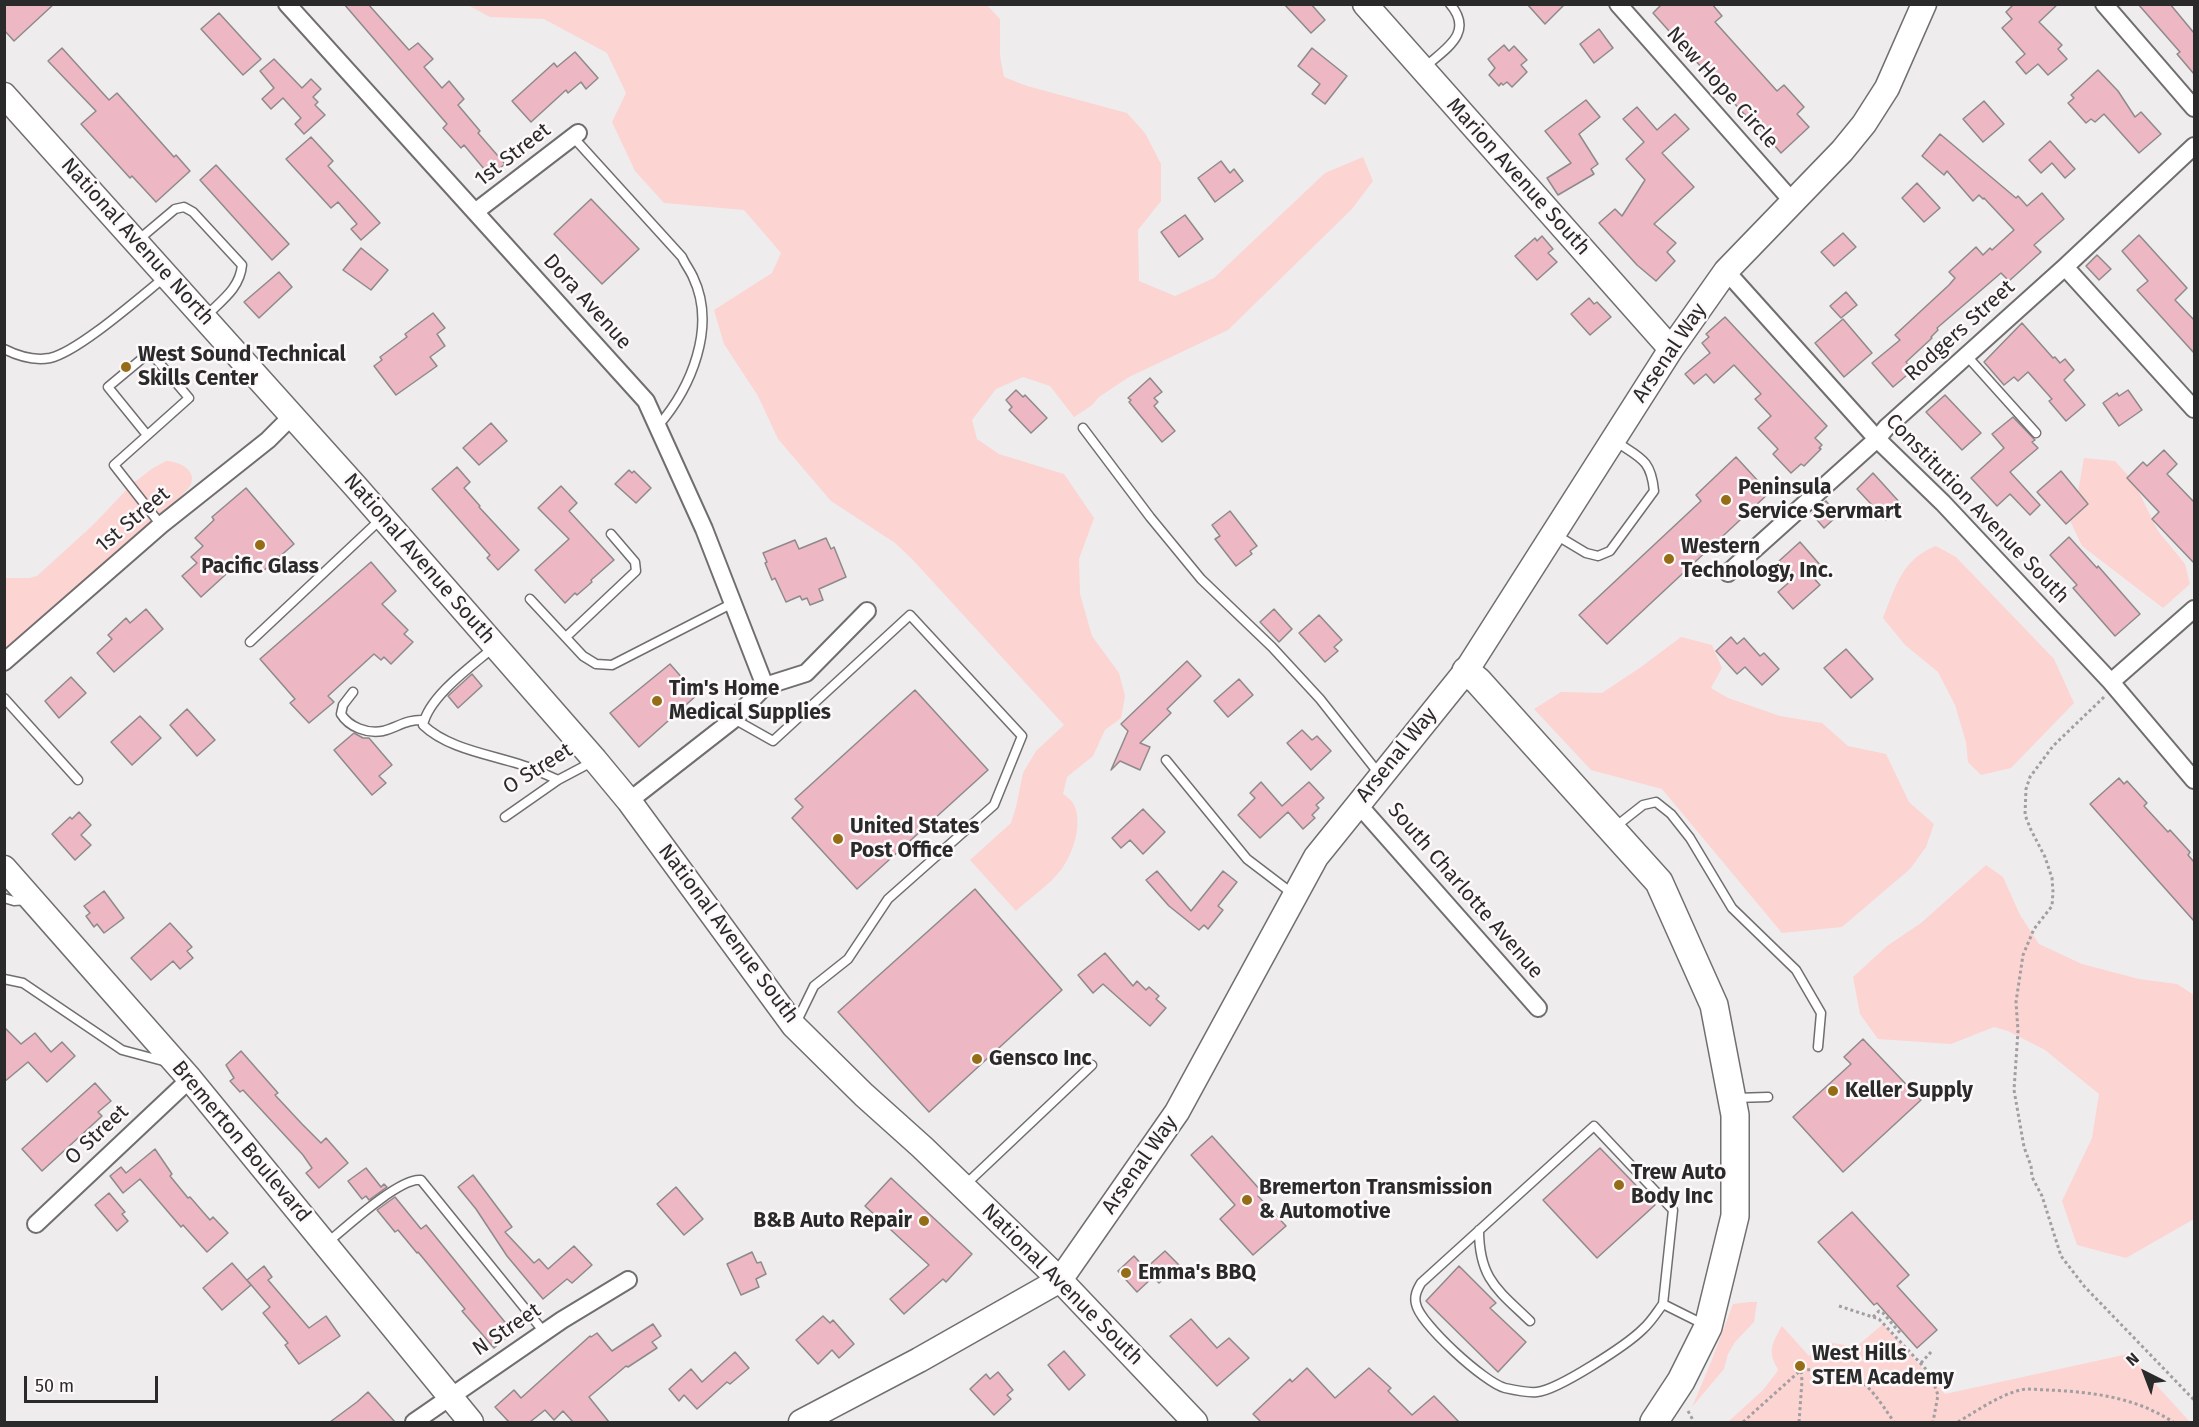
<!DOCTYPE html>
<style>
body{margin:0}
#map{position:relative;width:2199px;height:1427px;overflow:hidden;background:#efecee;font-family:"Fira Sans",sans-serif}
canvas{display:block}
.frame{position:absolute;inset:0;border:6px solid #2b2a2b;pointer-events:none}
.north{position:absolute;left:2115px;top:1343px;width:60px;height:60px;-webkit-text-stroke:4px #fdf9fb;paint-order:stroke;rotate:318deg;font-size:16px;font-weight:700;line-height:24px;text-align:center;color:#2b2a2b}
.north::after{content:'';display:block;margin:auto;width:21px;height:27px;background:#2b2a2b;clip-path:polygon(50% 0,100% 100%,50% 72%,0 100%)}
.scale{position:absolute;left:24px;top:1376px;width:134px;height:27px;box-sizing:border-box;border:3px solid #2b2a2b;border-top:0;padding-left:8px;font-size:18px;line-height:21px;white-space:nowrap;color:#2b2a2b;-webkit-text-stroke:4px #fdf9fb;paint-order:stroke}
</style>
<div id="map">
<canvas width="2199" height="1427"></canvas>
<div class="frame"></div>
<div class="north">N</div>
<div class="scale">50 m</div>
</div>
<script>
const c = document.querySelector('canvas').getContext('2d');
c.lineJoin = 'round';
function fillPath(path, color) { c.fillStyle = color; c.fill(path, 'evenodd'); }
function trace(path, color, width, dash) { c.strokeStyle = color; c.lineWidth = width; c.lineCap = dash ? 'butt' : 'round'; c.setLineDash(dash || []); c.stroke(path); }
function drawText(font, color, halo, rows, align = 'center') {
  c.font = font + ' "Fira Sans",sans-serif'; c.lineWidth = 5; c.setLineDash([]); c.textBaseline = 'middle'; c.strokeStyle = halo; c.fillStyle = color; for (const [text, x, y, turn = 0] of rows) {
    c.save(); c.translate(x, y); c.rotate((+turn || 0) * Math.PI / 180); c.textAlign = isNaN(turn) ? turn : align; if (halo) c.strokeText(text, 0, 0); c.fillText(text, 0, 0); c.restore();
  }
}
fillPath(new Path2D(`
 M468,5H987L1000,19V56L1004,77L1027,86L1127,113L1145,133L1161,164V201L1138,230L1139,281L1175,296L1214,278L1325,173L1363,157L1373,181L1352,209L1228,330L1129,377L1099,397L1091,406L1074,417L1050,386L1023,377L996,389L972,420L977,439L999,454L1064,474L1094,518L1079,559L1080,594L1092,636L1119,673L1125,696L1121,718L1105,730L1093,756L1067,777L1063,794C1066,796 1071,800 1073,803C1084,822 1073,854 1061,870C1049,885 1030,898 1016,911L970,860L1011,823L1016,807L1023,773L1036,751L1064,725L912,559L895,543L831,501L778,439L758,396L724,344L714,310L772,273L781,253L744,210L664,203L635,171L612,122L626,93L607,53L544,19L490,17Z
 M2084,458L2115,461L2134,482L2158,531L2185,564L2190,584L2163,608L2082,546L2066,512L2078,492Z
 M166,461C178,461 197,470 191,484C189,489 182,494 178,499L51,610L5,656V578H29L37,576L93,525L132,484L153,468Z
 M1936,546L1956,557L2054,659L2074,703L2011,768L1981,775L1968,762L1966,742L1955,705L1938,672L1905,645L1883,618C1896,586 1902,559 1936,546Z
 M1681,637L1712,645L1722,668L1711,688L1728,698L1780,716L1822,723L1848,746L1886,754L1909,802L1934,824L1926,847L1910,869L1842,927L1782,933L1662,789L1591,770L1534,709L1561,692L1602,693L1641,667Z
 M1986,865L2003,877L2020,915L2039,944L2082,964L2139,979L2177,984L2194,995V1219L2126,1258L2077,1245L2062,1201L2092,1138L2099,1094L2045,1050L2008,1031L1994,1027L1951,1044L1878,1039L1860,1014L1853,977L1887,946L1921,923Z
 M1750,1302H1757L1754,1322L1735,1342L1728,1354L1724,1369L1692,1407L1711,1362L1733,1304Z
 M1883,1324L1945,1394L2128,1354L2190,1422H1728L1763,1390L1777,1372L1778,1369C1767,1352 1772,1343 1782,1326L1809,1356L1827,1342L1856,1347Z`), '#fcd4d2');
const building = new Path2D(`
 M4,4H54L14,41L4,30Z
 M344,4H368L409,50L418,43L433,59L424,67L442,88L449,81L464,99L458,105L480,131L478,133L505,164L490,176L464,145L461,148L443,128L447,124Z
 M1284,4H1311L1325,20L1311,33Z
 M1527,4H1565L1545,24Z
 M1662,4H1712L1722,16L1715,22L1777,91L1784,85L1804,107L1797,114L1809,127L1781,153L1749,116L1748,118L1719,87L1653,13Z
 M2014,4H2058L2039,22L2062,45L2058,49L2067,59L2048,75L2038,64L2026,74L2016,62L2025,54L2002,28L2012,19L2006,12Z
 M2138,4H2170L2194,33V74L2177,54L2180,52Z
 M219,13L261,59L243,75L201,29Z
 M1599,29L1613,48L1594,63L1580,44Z
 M1504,45L1509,51L1514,46L1527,60L1521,65L1527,72L1512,87L1507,82L1503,85L1501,83L1499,86L1489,75L1495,68L1488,59Z
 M62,48L109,100L117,93L174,157L176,155L190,171L156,202L132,176L130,178L81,124L96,111L48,61Z
 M1312,48L1347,76L1325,104L1312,94L1320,84L1298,66Z
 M575,52L598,78L586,89L581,82L568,93L566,90L531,122L512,101L554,63L557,67Z
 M274,59L302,88L311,79L321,89L313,97L318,102L315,105L325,115L304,134L295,124L301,118L283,98L271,109L262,99L274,88L260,71Z
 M2098,70L2118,91L2135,117L2141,112L2161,134L2139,153L2104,114L2095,122L2091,119L2086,123L2068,103L2074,98L2071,95Z
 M1586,100L1600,117L1579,134L1598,164L1591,169L1594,174L1558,195L1547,178L1571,163L1545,131Z
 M1984,101L2004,124L1983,142L1963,119Z
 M1637,107L1657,130L1675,114L1689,129L1662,153L1694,187L1654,224L1676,243L1667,252L1675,261L1656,281L1637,265L1599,223L1615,209L1622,216L1645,180L1626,159L1644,142L1623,119Z
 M1940,134L2016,198L2018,196L2027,206L2042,193L2064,219L2034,245L2041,252L2009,281L2001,273L1937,328L1938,330L1931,337L1932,338L1906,362L1913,370L1893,387L1872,363L1900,340L1895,335L1949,285L1955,278L1949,272L1976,247L1983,255L1990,248L1992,250L2014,230L1984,198L1983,199L1979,195L1973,201L1947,171L1944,175L1922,156Z
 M311,137L333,161L328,166L380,223L361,240L351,229L357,224L338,202L331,208L286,159Z
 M2050,141L2075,169L2065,178L2052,163L2041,173L2029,160Z
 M1221,161L1230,173L1234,169L1243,181L1215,202L1198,178Z
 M216,165L289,244L272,260L200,180Z
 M1917,183L1940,208L1924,222L1902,198Z
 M591,199L639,249L602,284L554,234Z
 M1185,215L1203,239L1179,257L1161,232Z
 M1843,233L1856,247L1834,266L1821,252Z
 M2139,235L2187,288L2175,300L2194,320V353L2137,290L2148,281L2122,251Z
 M1542,236L1553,249L1548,253L1557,262L1537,280L1515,256L1535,238L1537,241Z
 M361,248L388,270L371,290L343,270Z
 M2097,255L2111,269L2099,280L2086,266Z
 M279,272L292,287L259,318L244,302Z
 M1846,292L1857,305L1841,318L1830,306Z
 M1589,298L1594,304L1597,302L1611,317L1590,335L1571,314Z
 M433,313L445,328L437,334L445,346L430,357L437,366L396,395L374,366L382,360L380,357L407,337L405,334Z
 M1725,317L1827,426L1815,438L1822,445L1819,448L1821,449L1804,466L1801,464L1791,473L1773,454L1778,449L1758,428L1771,416L1755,399L1761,394L1734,365L1714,383L1706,374L1694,384L1685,374L1710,353L1702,343L1709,337L1706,334Z
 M1843,319L1872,353L1844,377L1815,343Z
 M2022,323L2053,358L2055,357L2060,363L2065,359L2074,370L2064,380L2085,405L2066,421L2049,401L2052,399L2028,372L2018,381L2014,377L2004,385L1984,362Z
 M1150,378L1162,392L1154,398L1158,402L1154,406L1175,431L1162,442L1129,402L1131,400L1128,398Z
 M1016,390L1023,397L1025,395L1047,418L1031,433L1009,410L1012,407L1006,400Z
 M2128,390L2142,410L2119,426L2103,403L2117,393L2119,396Z
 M1945,395L1981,433L1962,450L1926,412Z
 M2013,417L2035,440L2032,442L2038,448L2010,472L2040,505L2030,515L2010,494L1997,506L1971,478L2004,448L1992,434Z
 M491,423L507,441L479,465L463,448Z
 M2164,450L2177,464L2167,474L2194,502V563L2152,519L2159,512L2127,478L2143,462L2147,466Z
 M1736,457L1769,493L1607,644L1579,615L1701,501L1696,495Z
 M457,467L470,482L464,488L480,506L479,507L519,550L498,570L487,558L490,555L432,489Z
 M629,470L632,473L634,471L651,488L636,503L615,484Z
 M2061,471L2088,504L2066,524L2037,492Z
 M1873,473L1902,505L1886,520L1857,489Z
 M561,486L577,503L569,511L614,560L591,580L592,582L577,595L575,593L565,603L535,570L569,539L538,508Z
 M246,488L294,544L261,573L246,556L201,597L182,576L197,563L191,557L203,546L195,538L214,520L212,517Z
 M1826,501L1838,515L1824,528L1812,514Z
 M1230,511L1257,546L1250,551L1252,554L1236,566L1215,539L1220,536L1212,525Z
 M2069,537L2097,568L2098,566L2140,614L2115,636L2073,588L2077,585L2050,555Z
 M826,538L831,549L834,547L846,577L819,589L823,600L810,605L807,598L802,600L800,596L786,602L775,578L772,580L765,563L767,562L763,553L795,540L799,549Z
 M1800,542L1821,566L1811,575L1820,585L1793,609L1778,592L1794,578L1779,561Z
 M371,562L396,591L382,604L408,630L404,634L413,642L391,664L384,657L381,660L374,654L328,696L334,702L309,723L290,703L295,699L260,659Z
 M146,609L163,629L114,672L97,653L112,639L108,635L126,618L130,623Z
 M1274,609L1292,629L1279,642L1260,622Z
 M1319,615L1342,640L1334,647L1338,651L1325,662L1299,633Z
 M1731,637L1737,644L1744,638L1760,656L1764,653L1779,669L1762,685L1745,667L1737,674L1716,651Z
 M1846,649L1873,679L1851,698L1824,668Z
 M1187,661L1201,676L1167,709L1171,713L1140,743L1150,747L1140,770L1120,761L1111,770L1128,731L1121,724Z
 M670,664L697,695L639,747L610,713Z
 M472,674L482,686L458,708L448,696Z
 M71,677L86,693L59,718L45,701Z
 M1239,679L1253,695L1228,717L1214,701Z
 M915,690L988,770L857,889L792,818L803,807L795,799Z
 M187,709L215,740L197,756L170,725Z
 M140,716L161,738L132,765L111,742Z
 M1302,730L1312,740L1317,736L1331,751L1311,770L1287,743Z
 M354,733L363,738H369L392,765L379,776L386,783L372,795L334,750Z
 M2119,778L2124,784L2127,781L2147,803L2144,806L2168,832L2170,830L2190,852L2188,855L2194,862V921L2090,804Z
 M1261,782L1282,806L1309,782L1324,798L1316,805L1319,808L1312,815L1315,818L1303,829L1288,812L1260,838L1238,815L1255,798L1250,793Z
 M1143,809L1165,832L1143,854L1130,840L1121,848L1112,838Z
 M79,812L91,825L81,835L91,845L75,860L52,834L70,817L72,819Z
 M1157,871L1191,911L1223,871L1237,882L1218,906L1223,910L1208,929L1204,925L1199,930L1169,906L1146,880Z
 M975,889L1062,990L929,1112L838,1012Z
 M104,891L124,918L104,933L97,924L94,927L86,916L90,913L84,906Z
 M170,923L192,947L187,951L193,958L180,969L173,961L151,980L131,958Z
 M1105,953L1133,986L1137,981L1146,990L1149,987L1159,996L1156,999L1166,1008L1150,1026L1103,984L1093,993L1078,975Z
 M4,1027L21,1044L35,1033L51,1052L62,1042L75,1056L47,1082L28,1062L4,1082Z
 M1863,1039L1921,1100L1843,1172L1793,1117L1851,1064L1844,1057Z
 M241,1051L278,1093L275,1095L302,1124L321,1143L326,1138L348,1163L319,1188L306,1173L312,1168L303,1155L243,1090L240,1092L230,1081L234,1078L226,1065Z
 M95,1083L111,1101L98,1112L102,1116L42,1171L22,1149Z
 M1212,1136L1262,1192L1258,1196L1286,1226L1253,1255L1220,1219L1235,1205L1191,1155Z
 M1600,1148L1655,1205L1597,1258L1543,1200Z
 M155,1149L172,1174L170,1176L188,1198L190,1197L210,1220L213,1217L228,1233L207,1252L183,1225L181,1227L140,1179L123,1193L110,1176L121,1167L126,1173Z
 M366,1168L381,1187L384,1184L387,1187L369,1200L366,1196L362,1199L348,1181Z
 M473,1175L512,1227L505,1232L534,1263L539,1259L548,1269L574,1246L592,1265L572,1283L567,1279L543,1299L507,1256L476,1209L458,1187Z
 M891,1178L972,1254L946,1282L943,1279L904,1314L890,1299L929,1265L865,1206Z
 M676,1187L703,1219L684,1235L657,1204Z
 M109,1193L125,1212L122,1214L128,1221L117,1231L95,1205Z
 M395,1197L421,1229L426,1225L513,1332L494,1348L462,1311L465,1309L418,1252L417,1253L398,1230L395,1232L377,1210Z
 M1852,1212L1909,1275L1897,1286L1937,1330L1917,1348L1877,1303L1874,1305L1818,1242Z
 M1165,1251L1179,1265L1159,1283L1145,1269Z
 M752,1252L757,1263L761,1262L766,1274L756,1279L759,1287L741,1295L727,1264Z
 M1134,1256L1153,1277L1137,1292L1118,1271Z
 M232,1263L251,1285L222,1310L203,1288Z
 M264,1266L272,1277L268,1280L309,1328L326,1316L340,1336L299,1364L285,1345L288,1343L263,1313L270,1307L247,1280Z
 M1459,1266L1496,1303L1490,1308L1526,1342L1498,1372L1426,1301Z
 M823,1316L830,1323L833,1320L854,1344L839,1358L832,1350L818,1364L796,1340Z
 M1191,1319L1217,1348L1229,1338L1249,1358L1217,1386L1170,1336Z
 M653,1324L661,1336L652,1342L657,1348L628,1367L626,1366L589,1397L609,1422H573L563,1411L554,1420L545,1410L530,1422H509L495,1407L514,1390L521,1398L590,1336L591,1337L597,1333L612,1351Z
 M1064,1351L1085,1375L1069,1390L1048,1365Z
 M735,1352L749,1368L730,1384L727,1382L697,1409L684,1395L679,1401L669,1389L691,1369L702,1382Z
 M1307,1368L1335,1398L1369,1368L1391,1388L1388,1391L1412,1415L1434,1396L1459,1422H1261L1253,1414L1290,1379L1292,1382Z
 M998,1372L1013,1390L1007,1395L1011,1399L994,1415L970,1389L986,1374L990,1379Z
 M368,1392L395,1422H330L357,1402Z`);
fillPath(building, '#edb7c4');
trace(building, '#8e8a8b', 1.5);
const lane = new Path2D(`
 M1425,67C1445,49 1475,33 1450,4
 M573,137L682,257C685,264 690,270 693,277C717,327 691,388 658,426
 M137,241L175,209L184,207L193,212L242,265C240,288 222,300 206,316
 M4,349C18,356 34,361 50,358C78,352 140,297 165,277
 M1966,355L2036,433
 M1083,428L1150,517L1201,579L1272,647L1320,699L1380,775
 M147,435L108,387L150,352L189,398L114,465L161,525
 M1556,535L1586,553L1598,556L1610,551L1654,491C1651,459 1640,458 1615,441
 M530,599L583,656L596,664L612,665L733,603
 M566,637L636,571L635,562L611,534
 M250,642L382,518
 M494,647C472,666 429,696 423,725C447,748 487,754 519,764C532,768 545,774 558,780
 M353,692L343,705L341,714C349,727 367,734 383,731C398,727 407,719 424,720
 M4,698L78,780
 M734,719L773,741L910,615L1022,736L994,805L888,899L848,959L814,986L796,1023
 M1166,760L1247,859L1293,894
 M505,817L558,780L592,762
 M1615,827L1643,805L1656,802L1671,814L1690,838L1732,908L1796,970L1821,1013L1818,1047
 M4,898L14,901L28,900
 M4,979L23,983L122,1050L167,1062
 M1735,1098L1768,1097
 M964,1186L1092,1065
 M1479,1230C1479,1279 1498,1290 1530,1321
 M327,1243C345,1228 400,1177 421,1180L544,1332
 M1663,1304C1657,1312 1651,1322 1643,1329C1627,1345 1558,1390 1537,1392C1528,1393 1514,1390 1505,1388C1485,1383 1420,1324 1416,1304C1414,1296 1417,1290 1421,1283L1594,1126L1673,1210L1663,1304L1705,1325`);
const street = new Path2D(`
 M287,4L646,401L704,529L765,686
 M1618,4L1793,202
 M2104,4L2194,108
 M475,212L578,133
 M2065,267L2194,409
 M1726,271L1877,439L1943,503L2111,682L2194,780
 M1728,573L1877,439L1886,428L2065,267L2194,146
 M4,662L161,525L268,440L292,416
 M2111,682L2194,609
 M629,801L734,719L765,686L806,673L867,611
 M1357,803L1538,1008
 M36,1224L190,1079
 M414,1422L562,1320L628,1280`);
const secondary = new Path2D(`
 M1365,4L1671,349
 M4,95L356,487L595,760L629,801L794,1026L864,1095L922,1147L1060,1280L1195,1422
 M4,868L190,1079L471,1422
 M801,1422L919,1360L1060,1280L1177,1112L1316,857L1466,671L1671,349L1726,271L1842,151L1864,124L1887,88L1924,4`);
const primary = new Path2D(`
 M1466,671L1478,681L1659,882L1714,1005L1735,1115V1216L1708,1327L1681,1381L1654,1422`);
trace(lane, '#716e6f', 11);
trace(street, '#716e6f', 20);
trace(secondary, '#716e6f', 27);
trace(primary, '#716e6f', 30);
trace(new Path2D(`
 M2104,697L2053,746L2030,777L2026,789L2025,815L2031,830L2045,857L2052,878L2053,892L2052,906L2034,929L2023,955L2016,1002L2018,1031L2014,1090L2024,1147L2031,1166L2032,1177L2042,1196L2061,1256L2084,1286L2194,1400
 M1839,1306L1879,1319L1937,1381L1935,1387L1938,1395L1933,1422
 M1873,1317L1879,1311L1883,1313L1900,1333L1902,1331
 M1921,1363L1931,1352
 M1688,1411L1694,1422
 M1743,1422L1801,1370C1856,1367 1865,1379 1894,1422
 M1799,1422L1802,1381L1801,1371
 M1958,1422C1978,1410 1998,1396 2020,1390C2029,1388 2039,1390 2048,1390C2092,1392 2135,1397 2173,1422`), '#a19fa1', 3, [3, 3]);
trace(lane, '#fff', 8);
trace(street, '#fff', 16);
trace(secondary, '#fff', 24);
trace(primary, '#fff', 27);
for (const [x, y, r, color] of [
 [126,367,6,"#946d16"],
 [1726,500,6,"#946d16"],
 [260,545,6,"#946d16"],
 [1669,559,6,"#946d16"],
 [657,701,6,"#946d16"],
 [838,839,6,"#946d16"],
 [977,1059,6,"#946d16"],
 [1833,1091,6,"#946d16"],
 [1619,1185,6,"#946d16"],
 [1247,1200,6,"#946d16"],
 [924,1221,6,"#946d16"],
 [1126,1273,6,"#946d16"],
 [1800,1366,6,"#946d16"]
]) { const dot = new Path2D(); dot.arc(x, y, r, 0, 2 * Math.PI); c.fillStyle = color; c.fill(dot); trace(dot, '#fdf9fb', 2); }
drawText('21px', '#2b2a2b', '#fdf9fb', [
 ["New Hope Circle",1722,88,48],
 ["1st Street",513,155,-38],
 ["Marion Avenue South",1518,177,48],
 ["National Avenue North",137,242,48],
 ["Dora Avenue",587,302,48],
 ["Rodgers Street",1960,331,-42],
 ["Arsenal Way",1670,353,-56],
 ["Constitution Avenue South",1977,509,46],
 ["1st Street",133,520,-40],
 ["National Avenue South",419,559,49],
 ["Arsenal Way",1397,755,-51],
 ["O Street",538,769,-32],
 ["South Charlotte Avenue",1465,891,49],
 ["National Avenue South",728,934,53],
 ["O Street",97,1135,-43],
 ["Bremerton Boulevard",241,1142,50],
 ["Arsenal Way",1140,1165,-55],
 ["National Avenue South",1062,1285,45],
 ["N Street",507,1330,-34]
]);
drawText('bold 21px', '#2b2a2b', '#fdf9fb', [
 ["West Sound Technical",138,355],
 ["Skills Center",138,379],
 ["Peninsula",1738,488],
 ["Service Servmart",1738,512],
 ["Western",1681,547],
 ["Technology, Inc.",1681,571],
 ["Pacific Glass",260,567,"center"],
 ["Tim's Home",669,689],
 ["Medical Supplies",669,713],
 ["United States",850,827],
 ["Post Office",850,851],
 ["Gensco Inc",989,1059],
 ["Keller Supply",1845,1091],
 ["Trew Auto",1631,1173],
 ["Body Inc",1631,1197],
 ["Bremerton Transmission",1259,1188],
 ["& Automotive",1259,1212],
 ["B&B Auto Repair",912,1221,"right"],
 ["Emma's BBQ",1138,1273],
 ["West Hills",1812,1354],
 ["STEM Academy",1812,1378]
], 'left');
</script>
